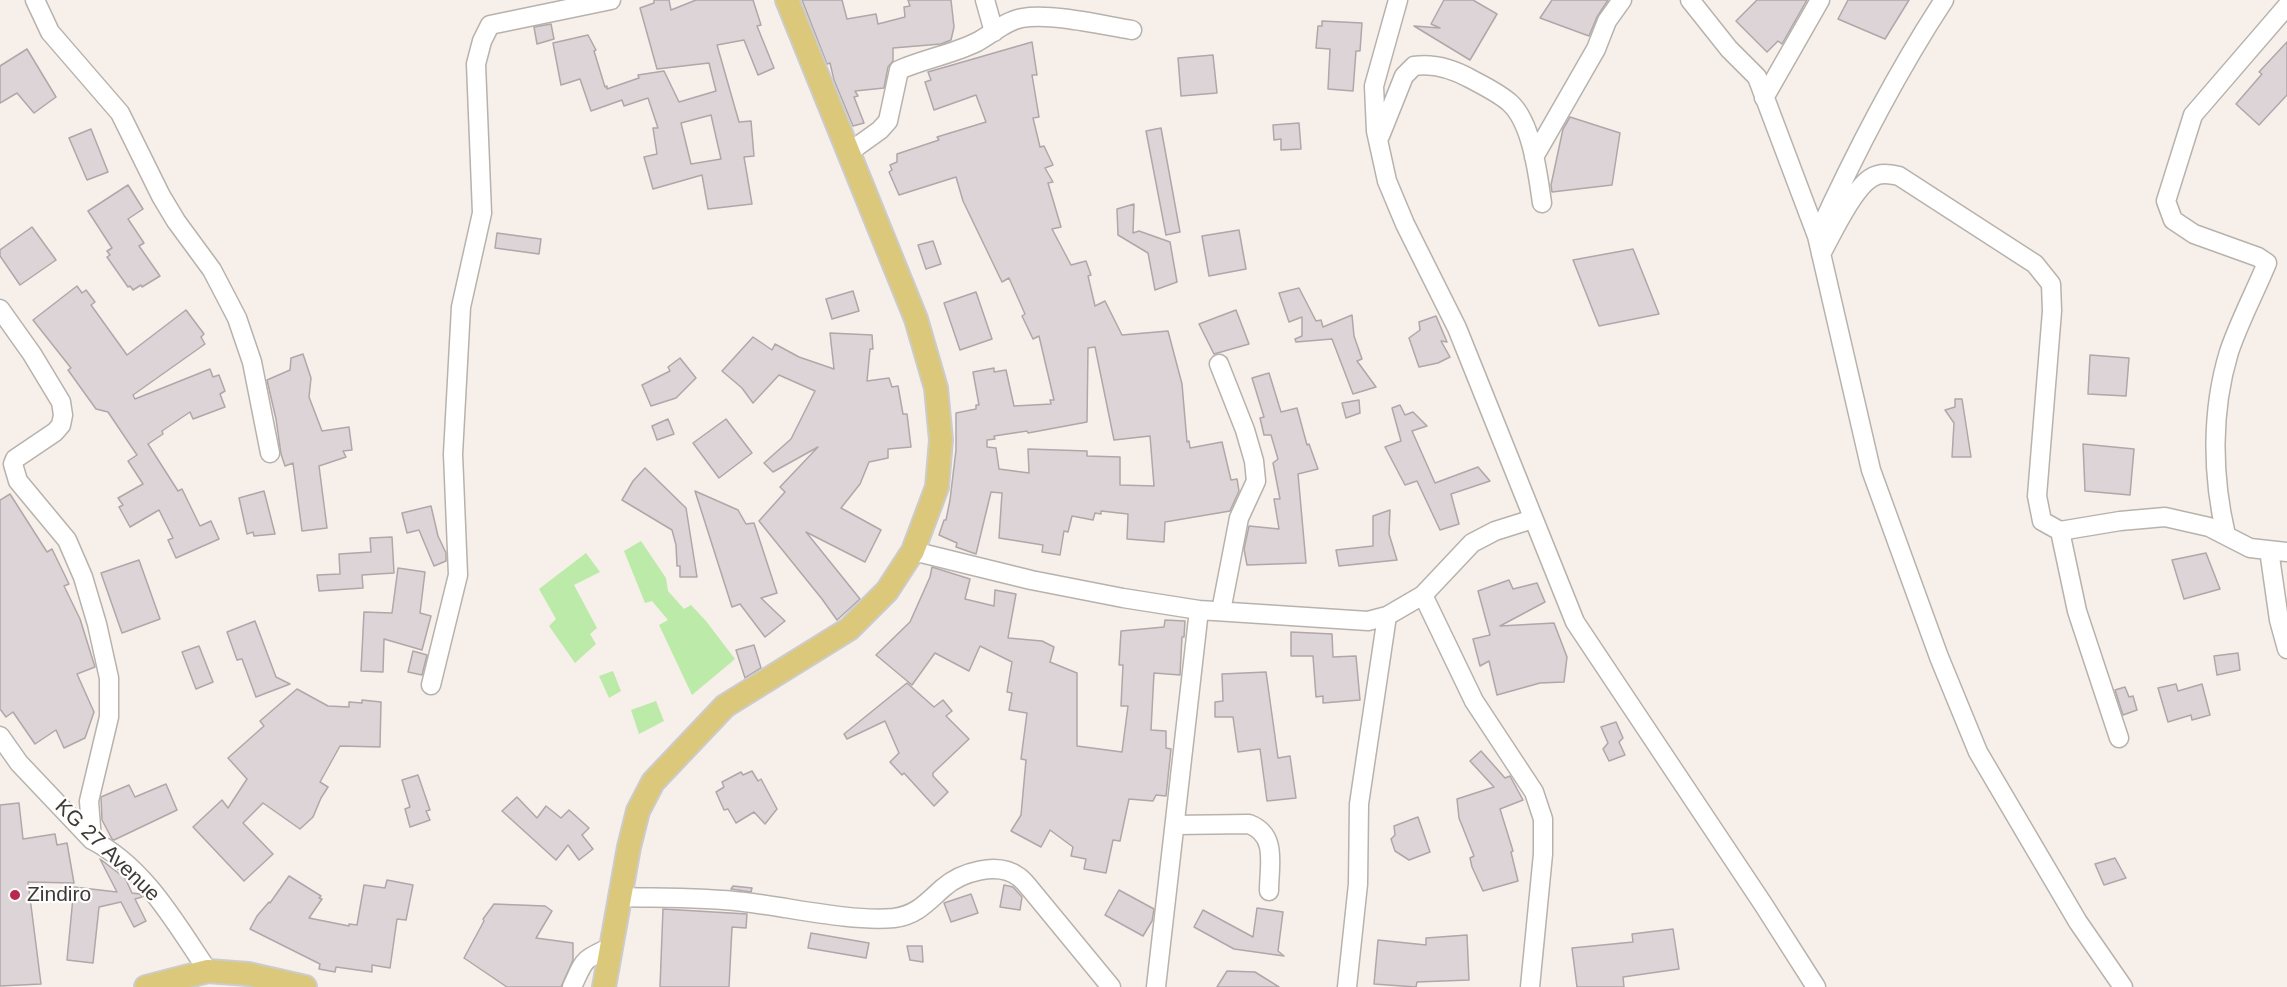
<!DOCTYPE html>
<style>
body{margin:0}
canvas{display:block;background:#f6efea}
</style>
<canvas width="2287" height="987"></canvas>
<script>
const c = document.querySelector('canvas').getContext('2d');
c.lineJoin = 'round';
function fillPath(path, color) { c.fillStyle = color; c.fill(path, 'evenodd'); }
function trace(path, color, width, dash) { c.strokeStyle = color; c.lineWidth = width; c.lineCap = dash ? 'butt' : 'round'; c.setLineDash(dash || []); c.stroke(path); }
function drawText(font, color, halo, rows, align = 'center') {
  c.font = font + ' Arial,sans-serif'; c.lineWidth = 4.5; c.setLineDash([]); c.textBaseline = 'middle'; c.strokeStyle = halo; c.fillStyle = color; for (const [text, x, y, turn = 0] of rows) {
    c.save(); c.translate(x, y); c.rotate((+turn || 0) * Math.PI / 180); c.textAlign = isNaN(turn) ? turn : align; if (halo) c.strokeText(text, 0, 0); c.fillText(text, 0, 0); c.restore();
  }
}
fillPath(new Path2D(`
 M641,541L666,578L668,591L684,609L691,605L706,621L735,659L692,695L659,625L668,620L652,601L645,603L624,551Z
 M586,553L600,572L574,585L597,628L590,634L596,644L575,663L549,626L556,619L539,589Z
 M613,671L621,691L609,698L599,676Z
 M656,701L664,721L639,734L631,710Z`), '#bceaa9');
const building = new Path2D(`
 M654,0H669L671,10L696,0H753L761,25L757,26L774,68L758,75L744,40L717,45L739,122L751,121L754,156L744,157L752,204L708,209L702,175L653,189L644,157L657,154L653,128H658L648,98L624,106L622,100L591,111L580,79L561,85L553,43L588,35L596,50L594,51L605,87L607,86V89L639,78L638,75L664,71L679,102L716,91L709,63L657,69L640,8L654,3ZM711,115L721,159L691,164L681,123Z
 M802,0H842L847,19L876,14L878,24L905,17L904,7L910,6L908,0H951L954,27L951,40L941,44L893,48V61L888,67L884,88L855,91L858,96L854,97L864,123L853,126L834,80L830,63L827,64Z
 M1444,0H1473L1497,14L1470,60L1414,26L1440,28L1431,24Z
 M1552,0H1608L1597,17L1589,36L1540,18Z
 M1757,0H1807L1782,44L1778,41L1767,52L1736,21Z
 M1848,0H1909L1885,39L1838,19Z
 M1322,21L1362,23L1360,51H1356L1353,91L1328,89L1330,49L1316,48L1318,26H1322Z
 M551,24L554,39L537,44L534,27Z
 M1032,42L1037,75H1032L1039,117L1033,118L1040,147L1044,146L1053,165L1045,168L1053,182L1048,183L1061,227L1052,229L1071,265L1086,261L1091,275L1088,276L1095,306L1105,301L1122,335L1168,331L1182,384L1187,442L1189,441L1190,448L1222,442L1231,480L1237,479L1239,491L1230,511L1165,522L1164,542L1127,539L1128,514L1101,511V514L1095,513L1093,520L1072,516L1068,532L1064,531L1060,555L1042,552L1043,545L999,538L1002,493L991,492L976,554L956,547L957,543L939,535L944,520H946L950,500L956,450V413L976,409V405H979L973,372L994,368V372L1006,370L1014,406L1051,404L1050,400H1054L1039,336L1033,339L1022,316L1025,314L1009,278L1002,282L963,201L956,177L899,195L889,172L892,170L890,165L897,162V154L939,140L937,137L986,122L976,95L934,110L925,82L931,80L928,72ZM1095,347L1114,440L1150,436L1154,486L1120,485V457L1087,456V451L1028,449L1029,473L999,469L996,448L987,447V440L995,439L994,436L1027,431L1028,433L1087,422L1088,348Z
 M2287,42V95L2259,125L2236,104L2262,74L2259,72Z
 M27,49L56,97L34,113L17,93L0,103V66Z
 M1213,55L1217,93L1181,96L1178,58Z
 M1570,117L1620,133L1612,185L1552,192L1551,185L1563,129Z
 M1299,123L1301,149L1281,150V139L1274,140L1273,125Z
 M1161,128L1180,232L1166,235L1146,131Z
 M91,129L108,172L87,180L69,138Z
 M128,185L143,209L128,219L144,243L139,246L160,276L142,287L141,285L133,290L130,286L128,287L107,257L110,255L107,251L112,248L88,211Z
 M1134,204L1133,233L1139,231L1170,242L1177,282L1155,290L1148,253L1118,235L1117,209Z
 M32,227L56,260L20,285L0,256V250Z
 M1239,230L1246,269L1209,276L1202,236Z
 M497,233L541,239L539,254L495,248Z
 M933,241L941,264L926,269L918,245Z
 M1633,249L1659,314L1599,326L1573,260Z
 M77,286L82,293L86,290L95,302L91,305L127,355L186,310L204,334L201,337L205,344L133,395L135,399L210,369L213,377L219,375L225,391L220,394L225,407L193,419L190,412L162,431L163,434L148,444L178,491L182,489L200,526L211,521L219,539L176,558L168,540L173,538L159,510L130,527L119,507L123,505L118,498L143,484L128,461L137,455L108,412L96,409L68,370L71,368L33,320Z
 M1299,288L1316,321L1321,320L1323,327L1352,315L1354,336L1362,359L1357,361L1376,387L1353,394L1332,339L1296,342L1295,339L1302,336V317L1289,322L1279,293Z
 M853,291L859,311L832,319L826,299Z
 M976,292L992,339L960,350L944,303Z
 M1236,310L1249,344L1214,354L1199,324Z
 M1436,316L1447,342L1441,341L1450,357L1438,363L1419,367L1409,338L1420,330L1419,322Z
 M830,333L872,335L873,349H870L867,381L889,378L892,387L898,386L903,414H907L911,447L888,449V458L869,462L860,484L841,508L881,530L865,562L806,532L860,599L837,620L822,599L759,521L785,492L780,487L818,447L773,472L764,463L791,439L815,391L779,375L753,403L742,388L722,371L753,337L772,350L775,344L799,357L834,369Z
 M303,354L311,378L309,397L322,431L349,427L352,450L343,451L346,457L319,466L327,528L302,531L293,463L285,466L281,454L276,419L267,380L290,370L291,358Z
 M2090,355L2129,358L2126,396L2088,394Z
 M680,358L696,378L676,398L651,406L642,385L670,371L668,367Z
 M1269,373L1281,412L1297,408L1307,445L1309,444L1318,469L1298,474L1306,563L1247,565L1244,549L1249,526L1279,529L1274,499H1280L1273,463L1278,459L1271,435H1264L1260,418L1264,417L1252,378Z
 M1955,399H1962L1971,457H1952L1954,423L1945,410L1955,407Z
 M1359,400L1360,413L1346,418L1342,403Z
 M1400,405L1405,415L1413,412L1427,426L1412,431L1435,483L1478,467L1490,481L1451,494L1459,524L1440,530L1417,481L1405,485L1385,447L1401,441L1392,408Z
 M668,419L674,434L657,440L652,426Z
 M726,419L752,453L719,478L693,443Z
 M2083,444L2134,449L2130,495L2085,491Z
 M645,468L686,508L697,577H680V566H677L676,545L672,530L622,500L633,481Z
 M264,491L275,534L254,536L253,532L247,534L239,498Z
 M695,491L738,510L746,524L754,523L777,593L761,598L785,621L765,637L740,604L732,607Z
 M10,494L47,552L52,549L69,584L64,586L80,619L95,667L77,674L94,712L85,738L64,748L56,730L35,744L13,712L6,717L0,709V500Z
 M431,506L438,536L446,553V561L434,566L419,530L407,533L402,513Z
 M1390,510L1389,534L1397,560L1339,566L1336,550L1373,546V516Z
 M392,537L394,573L362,575L363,588L319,591L317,575L340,574L339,554L371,552L370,538Z
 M2206,553L2220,589L2184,599L2172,560Z
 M139,560L160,619L122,633L101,573Z
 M932,567L970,579L965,599L994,606L995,590L1016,594L1008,638L1042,641L1054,647L1050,662L1077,673V746L1122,752L1128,706H1121L1123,665H1119L1121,631L1164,627L1165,620L1185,621L1184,637H1182L1180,675L1154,673L1151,730L1166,731V748L1171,749L1166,796L1156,795L1153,801L1129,799L1120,841L1113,840L1106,873L1084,869L1086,859L1071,856L1073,847L1050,830L1041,847L1011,831L1021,815L1026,760L1021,759L1027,713L1009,710L1012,693L1007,692L1012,662L980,646L969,671L935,653L912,685L876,655L910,622L930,577Z
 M398,568L425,572L420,613L431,616L422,650L384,639L383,672L361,671L364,612L392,613Z
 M1509,580L1513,589L1537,583L1545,602L1500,626L1554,623L1567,657L1564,682L1540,683L1497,695L1489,661L1480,666L1473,639L1490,635L1478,591Z
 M255,621L276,677L290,684L256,697L242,659L237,660L227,632Z
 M1291,632L1332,634L1333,657L1356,656L1360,700L1323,703V696L1316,697L1313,656H1291Z
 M754,645L761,668L745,678L736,650Z
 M199,646L213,682L196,689L182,652Z
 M413,651L427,655L422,675L408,672Z
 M2238,653L2240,670L2217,675L2214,656Z
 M1266,672L1278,758L1290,756L1296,798L1267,801L1260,749L1238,752L1233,717H1215V702L1223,701L1222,674Z
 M907,683L934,707L943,700L952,711L946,716L969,739L933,773V776L948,792L934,806L904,773L902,775L890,762L899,753L885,721L847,739L844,734Z
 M2176,684L2178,691L2202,684L2210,715L2192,720L2191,715L2168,722L2158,688Z
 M2125,687L2129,697L2133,696L2137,710L2123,715L2115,690Z
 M297,689L328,706L349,707V702L362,703V700L381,702L380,747L340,746L320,782L328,787L321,798L313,817L300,829L263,803L243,823L273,854L244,881L193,827L222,800L228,808L247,779L228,758L264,726L260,721Z
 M1616,722L1623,738L1619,742L1625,755L1609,761L1603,749L1608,743L1601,727Z
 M1481,751L1505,778L1510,776L1523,800L1500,809L1513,851L1511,852L1518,881L1483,891L1472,867L1470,858L1474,856L1459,818L1457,799L1494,787L1470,761Z
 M752,771L758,781L761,779L777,809L765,824L754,812L736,823L728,809L724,810L716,792L724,787L722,782L741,772L743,775Z
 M418,775L430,810L426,811L430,820L410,827L405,809L410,807L402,780Z
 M166,784L177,810L114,840L112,839L102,820L101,797L129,785L135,797Z
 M517,797L537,818L546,806L561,818L569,810L589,828L582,835L593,849L579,860L568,845L556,860L502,811Z
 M19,803L23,839L55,834L57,845L67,843L74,883L28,882L41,984L0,986V805Z
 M1418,817L1430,852L1409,860L1395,851L1391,839L1395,835L1394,826Z
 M2115,858L2126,878L2104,885L2095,864Z
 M100,859L125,878L132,893L140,894L142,897L135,899L146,921L134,927L121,902L99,907L93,963L67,960L74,887L117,892Z
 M289,876L321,896L319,898L322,899L309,918L349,926V924L357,925L364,885L385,888L387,880L413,885L406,920L397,919L390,968L372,965V972L336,967L335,972L319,969L320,964L250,929L257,916L269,902L270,903Z
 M1004,885L1013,887L1022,897L1020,910L1000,907Z
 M733,886L752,888L751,892L731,889Z
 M1119,890L1154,909L1152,921L1143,936L1105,915Z
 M971,894L978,913L951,922L944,903Z
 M494,904L545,906L552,911L536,938L573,943V960L561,987H507L464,958L484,921L483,919Z
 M1257,908L1283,912L1278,951L1284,956L1234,949L1194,927L1203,910L1253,937Z
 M663,909L747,914L746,928L732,927L729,987H660Z
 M1673,929L1679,969L1623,977L1624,987H1577L1572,948L1633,942L1632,934Z
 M811,933L869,943L866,958L808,948Z
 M1467,935L1469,980L1417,982L1416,987L1374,984L1378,940L1426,945V938Z
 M907,946H922L923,962L910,960Z
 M1227,971L1255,972L1279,987H1217Z`);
fillPath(building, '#ddd4d7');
trace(building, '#afa7a9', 1.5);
const minor = new Path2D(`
 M35,0L50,32L120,113L161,196L176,221L212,270L237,318L252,362L270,453
 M985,0L994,32
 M1398,0L1374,86L1376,131L1387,181L1405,224L1457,328L1575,622L1763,904L1816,987
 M1690,0L1729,49L1757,77L1817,236L1871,470L1939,657L1978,752L2078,922L2123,987
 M1764,98L1820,0
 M1380,136L1404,76L1414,66C1434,63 1453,69 1471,79C1484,86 1499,93 1510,103C1532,123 1538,175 1542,203
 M848,153L880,130L888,121L899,70C924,59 953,54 977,42C992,34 1005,21 1022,18C1053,13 1101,25 1132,30
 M1534,157L1596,49L1607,21L1622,0
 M1817,236C1854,155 1895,75 1944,0
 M1821,254C1832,234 1853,189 1871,178C1880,172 1890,174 1899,176L2035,264L2051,284L2052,311L2037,496L2042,521L2060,531L2120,521L2165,517L2209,527L2250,548L2287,552
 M0,309L32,354L61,402L63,415L61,425L55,432L15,459L13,464L18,481L67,540L83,577L97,624L109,678V717L89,801L92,840
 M1219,364L1245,430L1254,461L1256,481L1239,518L1221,611
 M2060,531L2077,611L2119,738
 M2226,535C2212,476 2211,411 2229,352C2239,322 2255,292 2267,263L2258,257L2194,234L2173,220L2166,201L2193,115L2287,6
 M2269,550L2279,620L2287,649
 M913,551L1031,580L1123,598L1199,610L1368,621L1387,616L1423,595L1472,543L1495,531L1533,519
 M1423,595L1474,701L1534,792L1543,819V854L1530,987
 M431,685L458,575L453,454L461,307L482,213L476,64L482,41L490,25L611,0
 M0,736L19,763L92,840C145,867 176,924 208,971
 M1175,825L1249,824C1278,835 1269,865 1269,891
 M621,897C662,898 704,897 744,902C789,907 850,922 894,918C917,915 927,902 943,888C961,872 998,861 1019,877C1024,881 1028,886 1032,891L1111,987
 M572,987C585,959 582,960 611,947
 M1156,987L1199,610
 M1347,987L1358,884L1359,804L1387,616`);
const major = new Path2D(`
 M146,987L208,971L248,974L305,987
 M604,987L629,847L638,811L653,782L725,706L849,629L887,591L913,551L937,487L941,440L936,388L916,319L787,0`);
trace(minor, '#b8b2ad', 21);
trace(major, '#cccccb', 26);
trace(minor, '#fff', 18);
trace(major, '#dcc87a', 22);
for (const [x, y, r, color] of [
 [15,895,6,"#b9284d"]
]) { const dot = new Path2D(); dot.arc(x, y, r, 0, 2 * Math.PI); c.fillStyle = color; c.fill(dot); trace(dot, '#fffdfc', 2); }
drawText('21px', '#3c3a38', '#fffdfc', [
 ["KG 27 Avenue",107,851,44]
]);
drawText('21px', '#3c3a38', '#fffdfc', [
 ["Zindiro",27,895]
], 'left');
</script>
